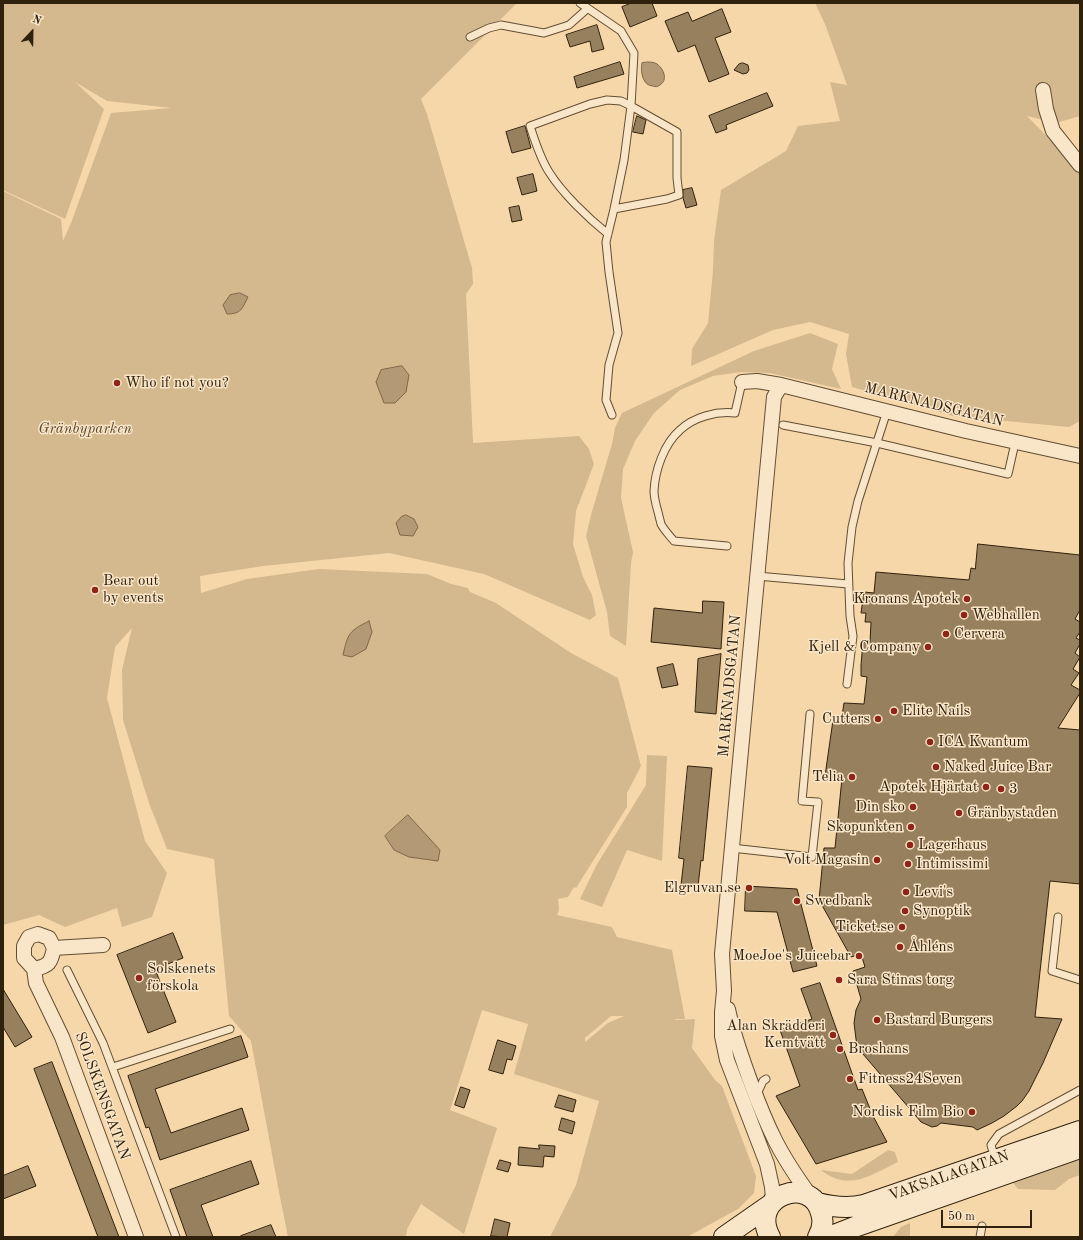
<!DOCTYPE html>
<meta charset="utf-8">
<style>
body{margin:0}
#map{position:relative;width:1083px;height:1240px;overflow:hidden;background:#f6d7a9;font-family:"Old Standard TT",serif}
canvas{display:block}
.frame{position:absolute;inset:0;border:4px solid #30210c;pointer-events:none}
.north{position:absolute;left:12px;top:12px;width:40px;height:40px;-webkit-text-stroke:3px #f9e5c7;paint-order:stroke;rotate:22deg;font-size:11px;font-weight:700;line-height:16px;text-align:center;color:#30210c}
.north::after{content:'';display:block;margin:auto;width:14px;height:18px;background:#30210c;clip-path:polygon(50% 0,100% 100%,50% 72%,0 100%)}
.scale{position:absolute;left:941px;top:1210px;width:91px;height:18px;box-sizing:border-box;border:2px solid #30210c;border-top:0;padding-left:5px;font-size:12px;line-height:14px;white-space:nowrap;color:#30210c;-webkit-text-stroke:3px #f9e5c7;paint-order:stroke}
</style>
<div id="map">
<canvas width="1083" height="1240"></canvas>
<div class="frame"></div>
<div class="north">N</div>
<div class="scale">50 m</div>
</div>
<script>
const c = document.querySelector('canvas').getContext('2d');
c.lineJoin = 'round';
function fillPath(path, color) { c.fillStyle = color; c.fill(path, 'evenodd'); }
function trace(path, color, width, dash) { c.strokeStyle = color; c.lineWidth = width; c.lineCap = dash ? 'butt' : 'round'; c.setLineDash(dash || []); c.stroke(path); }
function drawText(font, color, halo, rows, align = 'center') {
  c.font = font + ' "Old Standard TT",serif'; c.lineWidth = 3; c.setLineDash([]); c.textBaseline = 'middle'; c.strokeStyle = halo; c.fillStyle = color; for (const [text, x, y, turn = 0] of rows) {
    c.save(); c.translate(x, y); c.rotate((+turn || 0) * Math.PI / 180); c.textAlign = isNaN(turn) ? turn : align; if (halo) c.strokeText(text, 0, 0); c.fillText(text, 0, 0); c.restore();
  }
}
fillPath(new Path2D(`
 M3,3H517L421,99L427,114L472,268L473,284L466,294L473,443L579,436L589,449L594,464L576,511L573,544L583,577L592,595L596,615L590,620L484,574L389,553L263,566L200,576L201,593L247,579L319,569L427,574L451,584L468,588L470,592L496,603L571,653L618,678L641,766L627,793V807L576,888L574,887L568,897L558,899L559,910L557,915L612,927L617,937L672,950L685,1019H675L676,1020L695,1019L692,1048L715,1080L722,1086L756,1176L754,1193L738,1209L687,1237H550L576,1185L599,1101L514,1074L528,1024L482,1010L450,1110L497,1128L464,1234L421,1204L407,1229L406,1237H288L279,1192L251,1041L229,1016L214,859L167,849L149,803L123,720L122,670L132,628L115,647L107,698L145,841L167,873L152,917L122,927L117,908L65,927L39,915L3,925V191L61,219L63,241L71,223L111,113L172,108L107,101L75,82L104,109L65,219L3,190ZM611,1016H624L608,1023L585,1042V1038Z
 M815,3H1080V116L1056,123L1027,116L1069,159L1080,173V421L1069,427L953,416L852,387L846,354L849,334L810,322L773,330L691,366L692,349L708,323L713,271L714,241L721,190L786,151L798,126L840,121L830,82L847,85L825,24Z
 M810,333L838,344L832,369L841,389L770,373L741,372L713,376L680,390L654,413L635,441L623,469L621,498L633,552L631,563L626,646L610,636L607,612L586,536L591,515L612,444L615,428L622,413L754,351Z
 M647,755L667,756L662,861L627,850L602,907L580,899L596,866L646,785Z
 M888,1150L895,1152L898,1162C871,1175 849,1192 821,1170L852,1174Z
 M1080,1159V1175L1069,1179L1055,1190L1018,1189L1013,1183Z
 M910,1223V1237H893L901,1227Z`), '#d4b88e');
const water = new Path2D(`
 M647,62C651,62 654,62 657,64C664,69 668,80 660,85C657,87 656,87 653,86C643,86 640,72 642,63Z
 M240,293L248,297C242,309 241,314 227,314L223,305L230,295Z
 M402,366L409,375L406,392L395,403H384L376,382L381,370Z
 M406,515L414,519L418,527L413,536L400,535L396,523L401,517Z
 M369,621L372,632L366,649L352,657L343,655C348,633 349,631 369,621Z
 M408,815L440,850L438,861L409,857L394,850L385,836Z`);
fillPath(water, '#b39974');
trace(water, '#7f694a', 1);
const building = new Path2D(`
 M632,3H652L657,16L630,27L622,7Z
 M722,9L731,32L715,38L729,74L709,82L695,45L678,52L665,21L688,12L692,21Z
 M597,25L604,49L592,52L590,41L570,47L566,35Z
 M620,62L624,74L577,88L574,77Z
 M743,63L748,65L749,70L747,73L743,74L734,70L739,64Z
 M767,93L773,106L726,125L727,129L716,133L709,116Z
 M637,116L646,120L643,134L633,132Z
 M525,126L531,148L512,153L506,132Z
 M533,174L537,191L522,195L517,178Z
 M692,188L697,205L686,208L683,198V190Z
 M519,206L522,220L512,222L509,208Z
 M978,544L1080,555V610L1075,619L1080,622V632L1076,638L1080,640V644L1075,653L1080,657L1073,669L1079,673L1071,685L1080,690V693L1058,728L1080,730V884L1050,881L1035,1017L1062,1019L1043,1063L1029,1091L1022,1101L1017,1106L1004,1116L992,1123L977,1130L973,1127L941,1123L937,1126L932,1127L921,1122L857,1047L854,1023L856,1010L861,999L853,971L865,967L861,954L851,957L819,900L824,848H835L842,778L825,776L833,720L841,722L844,703L864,704L867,677L861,676V665L863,642H870L871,622H865L866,613H861L864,592L874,593L876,572L969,580L971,568L975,569Z
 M703,601L724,602L721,649L651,642L654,608L702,613Z
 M721,654L716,714L695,712L698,659Z
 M673,664L678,685L662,688L657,668Z
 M688,766L712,768L703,861L701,860L698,886L681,885L684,859L679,858Z
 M746,886L797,889L817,966L793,972L777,912L745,911Z
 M173,933L183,958L155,969L176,1022L148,1033L117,955Z
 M820,983L858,1090L862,1089L873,1116L887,1142L816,1164L776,1096L800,1086L780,1030L812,1019L801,989Z
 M3,989L32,1037L15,1047L3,1027Z
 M241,1036L248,1057L155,1089L171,1133L242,1108L249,1130L160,1160L149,1127L146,1128L128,1076Z
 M498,1040L516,1046L512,1060L507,1059L503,1074L489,1070Z
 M52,1062L119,1237H98L34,1069Z
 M461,1087L470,1090L464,1108L455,1105Z
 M559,1095L576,1100L573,1112L555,1107Z
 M562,1118L575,1122L572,1134L559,1130Z
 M539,1145L555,1146L554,1157L544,1156L543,1167L518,1165L519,1147L539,1149Z
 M500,1160L511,1163L508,1172L497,1169Z
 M251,1161L259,1184L201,1205L213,1237H187L170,1190Z
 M28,1166L36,1186L3,1199V1176Z
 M495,1219L510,1223L507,1237L491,1236Z
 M271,1225L276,1237H242L241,1236Z`);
fillPath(building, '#97805e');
trace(building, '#30210c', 1);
const service = new Path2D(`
 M580,3L621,31L634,53L631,106L624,160L614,209L606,242L609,272L618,333L609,365L606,400L612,415
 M470,37L489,28L501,25L544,33L569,25L587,9
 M608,234C588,218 562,193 549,172C540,158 535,141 530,126L590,104L607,100L621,101L631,106L677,132V178L679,195L667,199L614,209
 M783,425L877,443L1008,474L1015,443
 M727,546L674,541C670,536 664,530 661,524C660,520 659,516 658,512C656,505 654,498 654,491C655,470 664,444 680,430C694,417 716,411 735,413L742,382
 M757,576L848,584
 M847,684L853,636L850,616L848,563L852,527L858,501L887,411
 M732,848L812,857L818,802L802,801L810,714
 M1058,917L1052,971L1080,980
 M67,970L103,1043L176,1237
 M113,1067L230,1029
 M756,1096L763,1081L766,1079
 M995,1159L991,1145L999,1134L1080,1090
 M980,1237L982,1226`);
const minor = new Path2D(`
 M1043,90L1046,109L1053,131L1080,165
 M742,382L757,381L781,385L966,431L1080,456
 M54,948L103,945
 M34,969C49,966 51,963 54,948L49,938L38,934L29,937L24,946V958L34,969L36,983L62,1037L136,1237
 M728,1009C733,1034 742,1058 751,1083C758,1102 766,1122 775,1140C785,1160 798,1179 811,1197
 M773,1201L772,1187L767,1164L727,1060L722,1036V1012L724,991L722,954L774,397L781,385`);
const secondary = new Path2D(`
 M817,1203C833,1207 848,1209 864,1205L1080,1131
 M724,1237L770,1205
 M770,1237C748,1196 811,1174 821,1213C824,1222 822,1230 818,1237
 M829,1237L857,1226L1080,1148`);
trace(service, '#624e33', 9);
trace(minor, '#624e33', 16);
trace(secondary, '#30210c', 22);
trace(service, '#f9e5c7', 7);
trace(minor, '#f9e5c7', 14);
trace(secondary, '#f9e5c7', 20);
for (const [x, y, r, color] of [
 [117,383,4,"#8f2418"],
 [95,590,4,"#8f2418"],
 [967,599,4,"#8f2418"],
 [964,615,4,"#8f2418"],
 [946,634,4,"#8f2418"],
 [928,647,4,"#8f2418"],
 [894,711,4,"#8f2418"],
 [878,719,4,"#8f2418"],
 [930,742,4,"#8f2418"],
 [936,767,4,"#8f2418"],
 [852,777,4,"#8f2418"],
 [986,787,4,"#8f2418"],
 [1001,789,4,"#8f2418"],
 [913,807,4,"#8f2418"],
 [959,813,4,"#8f2418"],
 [911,827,4,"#8f2418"],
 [910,845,4,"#8f2418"],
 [877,860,4,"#8f2418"],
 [908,864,4,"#8f2418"],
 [749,888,4,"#8f2418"],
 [906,892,4,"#8f2418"],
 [797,901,4,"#8f2418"],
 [905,911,4,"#8f2418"],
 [902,927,4,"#8f2418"],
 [900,947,4,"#8f2418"],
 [859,956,4,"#8f2418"],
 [139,978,4,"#8f2418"],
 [839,980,4,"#8f2418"],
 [877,1020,4,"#8f2418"],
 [833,1035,4,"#8f2418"],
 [840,1049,4,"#8f2418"],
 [850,1079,4,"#8f2418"],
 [972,1112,4,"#8f2418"]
]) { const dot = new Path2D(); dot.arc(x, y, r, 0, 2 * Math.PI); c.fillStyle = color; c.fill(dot); trace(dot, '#f9e5c7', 1.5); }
drawText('15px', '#30210c', '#f9e5c7', [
 ["Who if not you?",125,383],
 ["Bear out",103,581],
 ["by events",103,598],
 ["Kronans Apotek",959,599,"right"],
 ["Webhallen",972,615],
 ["Cervera",954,634],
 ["Kjell & Company",920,647,"right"],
 ["Elite Nails",902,711],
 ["Cutters",870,719,"right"],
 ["ICA Kvantum",938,742],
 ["Naked Juice Bar",944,767],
 ["Telia",844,777,"right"],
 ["Apotek Hjärtat",978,787,"right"],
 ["3",1009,789],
 ["Din sko",905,807,"right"],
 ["Gränbystaden",967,813],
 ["Skopunkten",903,827,"right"],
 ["Lagerhaus",918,845],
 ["Volt Magasin",869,860,"right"],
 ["Intimissimi",916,864],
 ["Elgruvan.se",741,888,"right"],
 ["Levi's",914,892],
 ["Swedbank",805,901],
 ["Synoptik",913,911],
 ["Ticket.se",894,927,"right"],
 ["Åhléns",908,947],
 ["MoeJoe's Juicebar",851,956,"right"],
 ["Solskenets",147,969],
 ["förskola",147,986],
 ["Sara Stinas torg",847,980],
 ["Bastard Burgers",885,1020],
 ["Alan Skrädderi",825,1026,"right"],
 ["Kemtvätt",825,1043,"right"],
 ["Broshans",848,1049],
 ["Fitness24Seven",858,1079],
 ["Nordisk Film Bio",964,1112,"right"]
], 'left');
drawText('15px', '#30210c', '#f9e5c7', [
 ["MARKNADSGATAN",934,405,14],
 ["MARKNADSGATAN",730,686,-85],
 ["SOLSKENSGATAN",102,1096,70],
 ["VAKSALAGATAN",949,1176,-19]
]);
drawText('italic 15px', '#59472c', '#f9e5c7', [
 ["Gränbyparken",85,429]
]);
</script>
